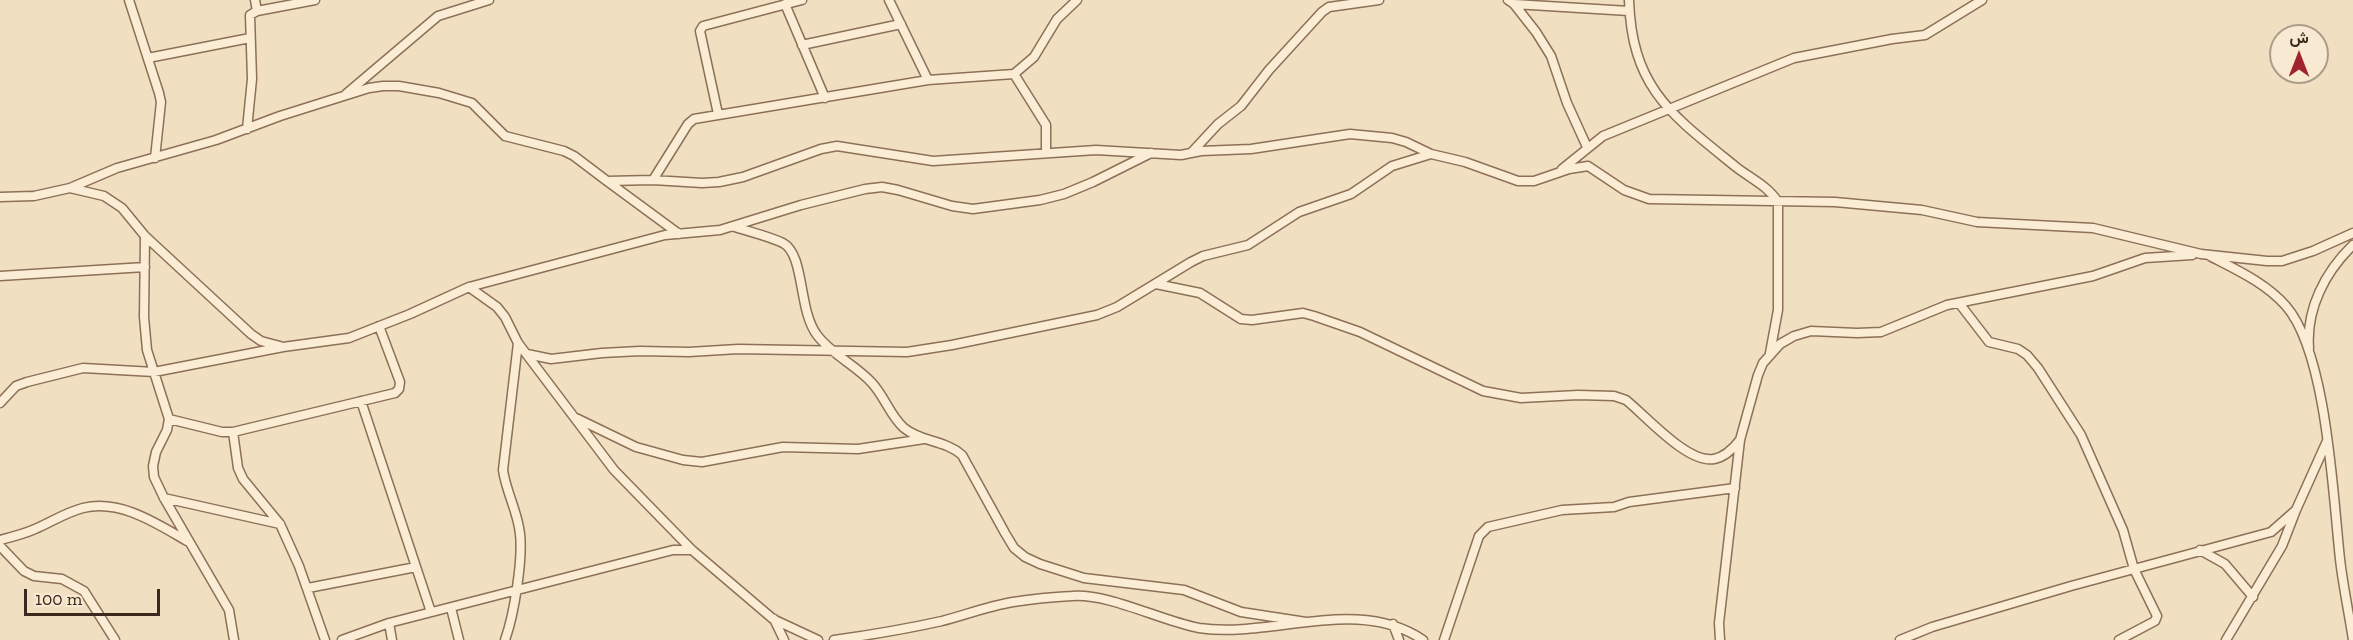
<!DOCTYPE html>
<meta charset="utf-8">
<style>
body{margin:0}
#map{position:relative;width:2353px;height:640px;overflow:hidden;background:#f1dfc1;font-family:"Zilla Slab",Vazirmatn,serif}
canvas{display:block}
.north{position:absolute;left:2269px;top:24px;width:60px;height:60px;box-sizing:border-box;background:#f8ead2;border:2px solid #ac9d8a;border-radius:50%;rotate:0deg;font-size:16px;font-weight:700;line-height:24px;text-align:center;color:#3b291d}
.north::after{content:'';display:block;margin:auto;width:21px;height:27px;background:#a0232d;clip-path:polygon(50% 0,100% 100%,50% 72%,0 100%)}
.scale{position:absolute;left:24px;top:589px;width:136px;height:27px;box-sizing:border-box;border:3px solid #3b291d;border-top:0;padding-left:8px;font-size:18px;line-height:21px;white-space:nowrap;color:#3b291d;-webkit-text-stroke:4px #f8ead2;paint-order:stroke}
</style>
<div id="map">
<canvas width="2353" height="640"></canvas>
<div class="north">ش</div>
<div class="scale">100 m</div>
</div>
<script>
const c = document.querySelector('canvas').getContext('2d');
c.lineJoin = 'round';
function trace(path, color, width, dash) { c.strokeStyle = color; c.lineWidth = width; c.lineCap = dash ? 'butt' : 'round'; c.setLineDash(dash || []); c.stroke(path); }
const minor = new Path2D(`
 M129,0L159,93L161,102L155,158
 M255,0L257,11
 M889,0L928,80
 M1508,0L1514,4L1536,32L1551,56L1567,103L1587,147
 M1629,0C1632,89 1672,115 1736,167C1750,178 1768,186 1778,202V310L1770,353
 M785,4L825,98
 M1514,4L1629,11
 M802,45L901,24
 M148,58L250,38
 M1014,74L1046,125V152
 M346,94L438,16L489,0
 M718,114L700,31L703,26L802,0
 M247,129L252,79L250,15L257,11L315,0
 M1192,152L1218,124L1241,106L1269,70L1322,12L1329,7L1379,0
 M1562,169L1603,136L1794,58L1892,39L1925,35L1982,0
 M653,180L688,124L694,119L928,80L1014,74L1034,57L1057,19L1077,0
 M607,181L679,234
 M70,188L104,196L122,208L145,236L251,334L261,341L280,346
 M0,197L34,196L70,188L117,168L216,140L280,116L369,88L383,86H399L439,93L472,103L505,136L564,151L574,156L607,181L653,180L702,183L719,182L743,177L821,149L837,146L933,161L1096,150L1181,155L1201,151L1251,149L1350,134L1392,138L1406,142L1431,154L1465,162L1518,181H1534L1569,169L1588,166L1624,190L1649,199L1835,202L1922,210L1977,222L2093,228L2201,254L2267,261H2282L2313,251L2353,233
 M735,227C750,232 768,236 783,243C805,255 798,310 817,335C832,355 856,365 872,383C885,397 890,416 904,428C921,442 945,440 962,455L1005,533L1014,548L1025,557L1040,564L1084,578L1184,590L1241,612L1306,622
 M145,236L144,317L147,350L169,419L167,430L156,452L153,466L154,477L164,498L229,610L234,640
 M2210,256C2237,270 2266,283 2286,306C2327,353 2333,496 2340,559C2343,586 2349,613 2353,640
 M0,276L145,267
 M1156,284L1200,293L1241,319L1252,320L1303,313L1314,316L1360,332L1483,391L1521,398L1578,395L1614,396L1626,400C1646,416 1688,464 1714,459C1725,457 1733,449 1740,440
 M469,287L497,307L505,317L518,343L614,470L692,550L773,619L818,640
 M1959,303L1989,342L2018,349L2027,355L2038,368L2081,435L2123,530L2134,569L2157,616L2155,621L2119,640
 M2309,348C2306,309 2325,272 2353,245
 M527,354L551,359L602,353L640,351L689,352L738,349L907,352L952,345L1097,315L1117,307L1191,262L1203,256L1248,245L1299,212L1351,194L1392,166L1431,154
 M361,401L431,612
 M0,403L16,386L27,382L83,368L154,372L283,347L349,338L410,314L469,287L665,235L720,230L801,205L865,189L882,187L898,190L952,206L973,209L1040,200L1064,194L1093,182L1151,153
 M576,418L636,447L683,460L702,462L783,447L858,449L924,439
 M169,419L222,432H233L395,393L399,389L400,382L379,326
 M233,432L238,468L243,479L280,524L299,566L325,640
 M164,498L280,524
 M0,540C12,537 24,534 35,529C51,522 67,512 83,508C120,499 156,523 187,541
 M0,546L24,571L34,576L62,579L84,591L115,640
 M2200,550L2225,564L2253,597
 M308,588L416,567
 M451,608L459,640
 M774,619L784,640
 M389,623L392,640
 M1393,624L1399,640
 M342,640L389,623L673,550H692
 M505,640C514,615 523,560 520,534C518,512 506,492 503,470L518,343
 M834,640C870,635 906,629 942,621C965,615 989,606 1013,602C1032,599 1052,597 1072,596C1109,593 1161,621 1199,628C1272,639 1357,595 1423,640
 M1444,640L1479,536L1488,527L1562,510L1614,507L1629,502L1735,488
 M1720,640L1719,623L1740,440L1758,375L1763,363L1780,344L1794,336L1811,331L1857,333L1881,332L1947,305L2093,276L2145,258L2192,255
 M1900,640L1932,627L2071,586L2271,532L2296,510
 M2226,640L2282,546L2296,510L2327,441`);
trace(minor, '#8c7057', 11);
trace(minor, '#fbedd5', 8);
</script>
